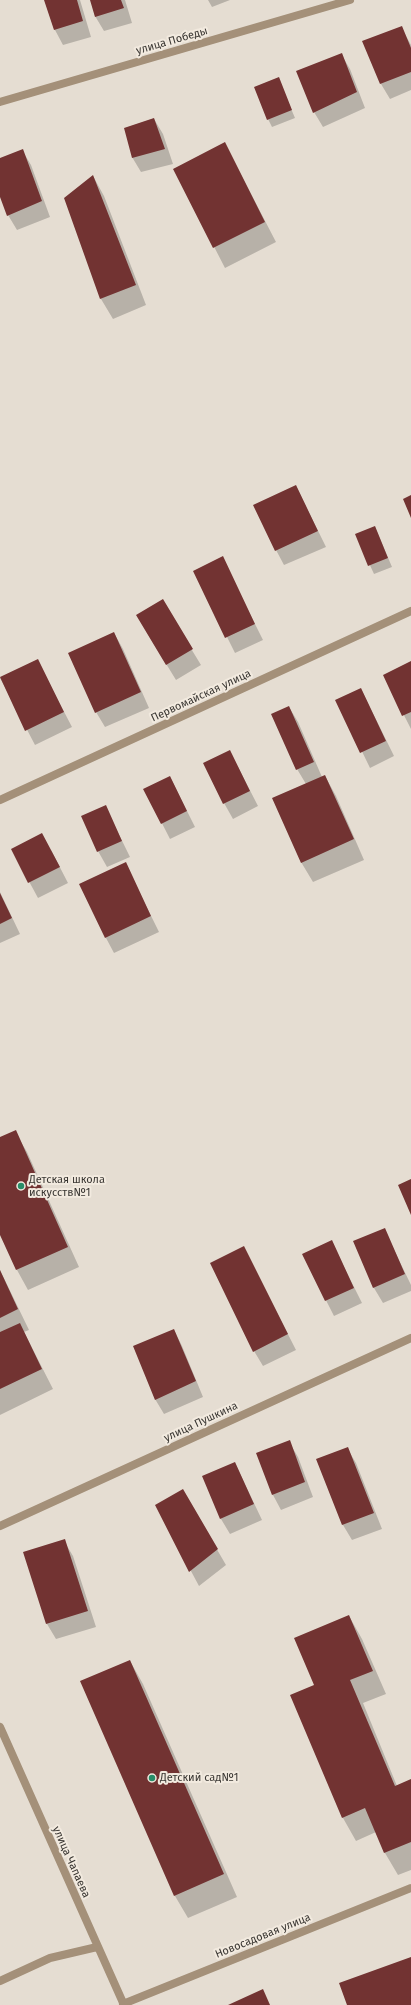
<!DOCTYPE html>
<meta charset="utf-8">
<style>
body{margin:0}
canvas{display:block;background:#e5ddd2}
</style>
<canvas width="411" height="2005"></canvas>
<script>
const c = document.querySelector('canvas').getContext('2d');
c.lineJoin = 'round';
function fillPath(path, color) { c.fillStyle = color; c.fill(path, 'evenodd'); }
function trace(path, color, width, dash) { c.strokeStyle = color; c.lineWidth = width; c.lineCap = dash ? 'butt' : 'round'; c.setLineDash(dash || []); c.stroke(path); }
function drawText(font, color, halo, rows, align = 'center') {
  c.font = font + ' "Fira Sans",sans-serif'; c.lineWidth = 4; c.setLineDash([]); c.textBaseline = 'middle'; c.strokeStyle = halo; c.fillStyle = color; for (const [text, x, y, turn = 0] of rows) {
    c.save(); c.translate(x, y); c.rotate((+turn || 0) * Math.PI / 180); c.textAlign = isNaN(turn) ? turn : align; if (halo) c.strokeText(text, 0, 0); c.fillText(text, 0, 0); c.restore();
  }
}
fillPath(new Path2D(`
 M45,0H80L91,37L63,45L55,30Z
 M91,0H125L132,23L104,31L95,16Z
 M208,0H230L212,7Z
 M401,27L411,45V90L390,99L381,84L364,42Z
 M341,54L350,69L365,108L323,127L314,112Z
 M278,78L295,118L272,127L268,119Z
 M154,119L163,134L173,164L141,172L132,157Z
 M225,144L276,242L225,268L174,169Z
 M22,150L31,165L50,217L17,230L8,215L0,194V159Z
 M93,176L104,196L146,305L113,319L101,299Z
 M296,486L326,547L284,565L276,550Z
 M375,527L392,567L374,574L356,535Z
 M222,558L263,640L235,653L194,571Z
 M162,601L201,665L176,680L146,631Z
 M114,633L123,649L149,708L105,727L96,712Z
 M37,660L72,727L35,745L0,678Z
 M411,663V729L384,676Z
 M361,689L394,756L370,768L337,700Z
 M289,707L298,722L322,777L325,776L336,796L364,860L313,882L301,862L306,784L297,769Z
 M238,767L258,806L233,819L224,803Z
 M170,777L195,827L170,839L145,790Z
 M105,806L130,857L107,867L98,851Z
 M12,850H51L68,883L38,898Z
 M125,863L159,932L114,953L106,938Z
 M0,892L20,934L0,943Z
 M15,1132L27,1152L79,1267L28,1290L17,1270L0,1233V1139Z
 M384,1229L411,1285V1291L383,1303L374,1288L354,1242Z
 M331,1241L362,1303L334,1316L303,1255Z
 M244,1248L296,1350L263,1366L254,1351Z
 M0,1270L29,1330L24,1332L53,1389L0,1415Z
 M174,1330L182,1346L203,1397L164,1414L155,1399Z
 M289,1442L298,1457L313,1497L281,1510L273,1495Z
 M347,1448L356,1463L382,1529L352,1540L343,1525L317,1460Z
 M235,1463L262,1520L230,1534L221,1519Z
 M183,1491L226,1565L199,1586L156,1506Z
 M64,1541L73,1556L96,1627L56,1639L47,1624L24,1553Z
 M349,1616L362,1639L386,1694L363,1703L397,1786L411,1780V1870L398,1875L385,1853L376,1832L356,1841L343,1818L315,1686Z
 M130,1661L143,1684L237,1897L188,1918L175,1896L82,1682Z`), '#0003');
fillPath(new Path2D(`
 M44,0H77L83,21L54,30Z
 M90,0H121L124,8L95,17Z
 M402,26L411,48V72L380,84L362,41Z
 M342,53L357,92L313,113L296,71Z
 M279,77L292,110L267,120L254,87Z
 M154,118L165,149L132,158L124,128Z
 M225,142L265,222L213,248L173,169Z
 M23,149L42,201L7,216L0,197V158Z
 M93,175L136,285L100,299L64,198Z
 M296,485L318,531L275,551L253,505Z
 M411,495V518L403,499Z
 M375,526L388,558L368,566L355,534Z
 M223,556L255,624L225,638L193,571Z
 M163,599L193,649L166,665L136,615Z
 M114,632L141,692L95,713L68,653Z
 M38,659L64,712L25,731L0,677Z
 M411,661V712L402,716L383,675Z
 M361,688L386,741L360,753L335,700Z
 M289,706L314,762L296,770L271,714Z
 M230,750L250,791L223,804L203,763Z
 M325,775L354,839L301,863L272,798Z
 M170,776L187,811L161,824L143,789Z
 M106,805L122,841L97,852L81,816Z
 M42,833L60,867L28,883L11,849Z
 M126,862L151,916L105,938L79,884Z
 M0,893L12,918L0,924Z
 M16,1130L68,1247L16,1270L0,1235V1137Z
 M411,1179V1215L398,1185Z
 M385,1228L405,1274L373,1288L353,1241Z
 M332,1240L354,1288L325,1301L302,1254Z
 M244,1246L288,1334L253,1352L210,1263Z
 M0,1270L18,1309L0,1318Z
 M20,1323L42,1369L0,1389V1332Z
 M174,1329L196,1381L155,1400L133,1346Z
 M290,1440L305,1482L272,1495L256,1453Z
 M348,1447L374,1513L342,1525L316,1459Z
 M235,1462L254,1504L220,1519L202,1476Z
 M183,1489L218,1549L189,1572L155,1505Z
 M65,1539L88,1611L46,1624L23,1552Z
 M349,1615L373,1671L350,1680L395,1786L411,1779V1842L384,1853L365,1808L342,1818L290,1695L314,1685L294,1638Z
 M130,1660L224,1874L174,1896L80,1681Z
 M411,1957V2005H347L339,1983Z
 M263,1989L270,2005H228Z`), '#723332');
trace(new Path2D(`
 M0,102L350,0
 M0,800L411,611
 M0,1526L411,1338
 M0,1727L124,2005
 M0,1981L50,1958L97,1947
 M123,2004L411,1888`), '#a49079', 8);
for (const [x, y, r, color] of [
 [21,1186,4,"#288d68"],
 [152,1778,4,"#288d68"]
]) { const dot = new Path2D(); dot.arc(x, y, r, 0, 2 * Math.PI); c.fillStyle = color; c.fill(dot); trace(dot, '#f2eadf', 1.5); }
drawText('11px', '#393632', '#f2eadf', [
 ["улица Победы",172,41,-16],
 ["Первомайская улица",201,696,-25],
 ["улица Пушкина",201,1422,-25],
 ["улица Чапаева",71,1862,66],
 ["Новосадовая улица",263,1936,-22]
]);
drawText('11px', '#393632', '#f2eadf', [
 ["Детская школа",29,1180],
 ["искусств№1",29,1193],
 ["Детский сад№1",160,1778]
], 'left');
</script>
